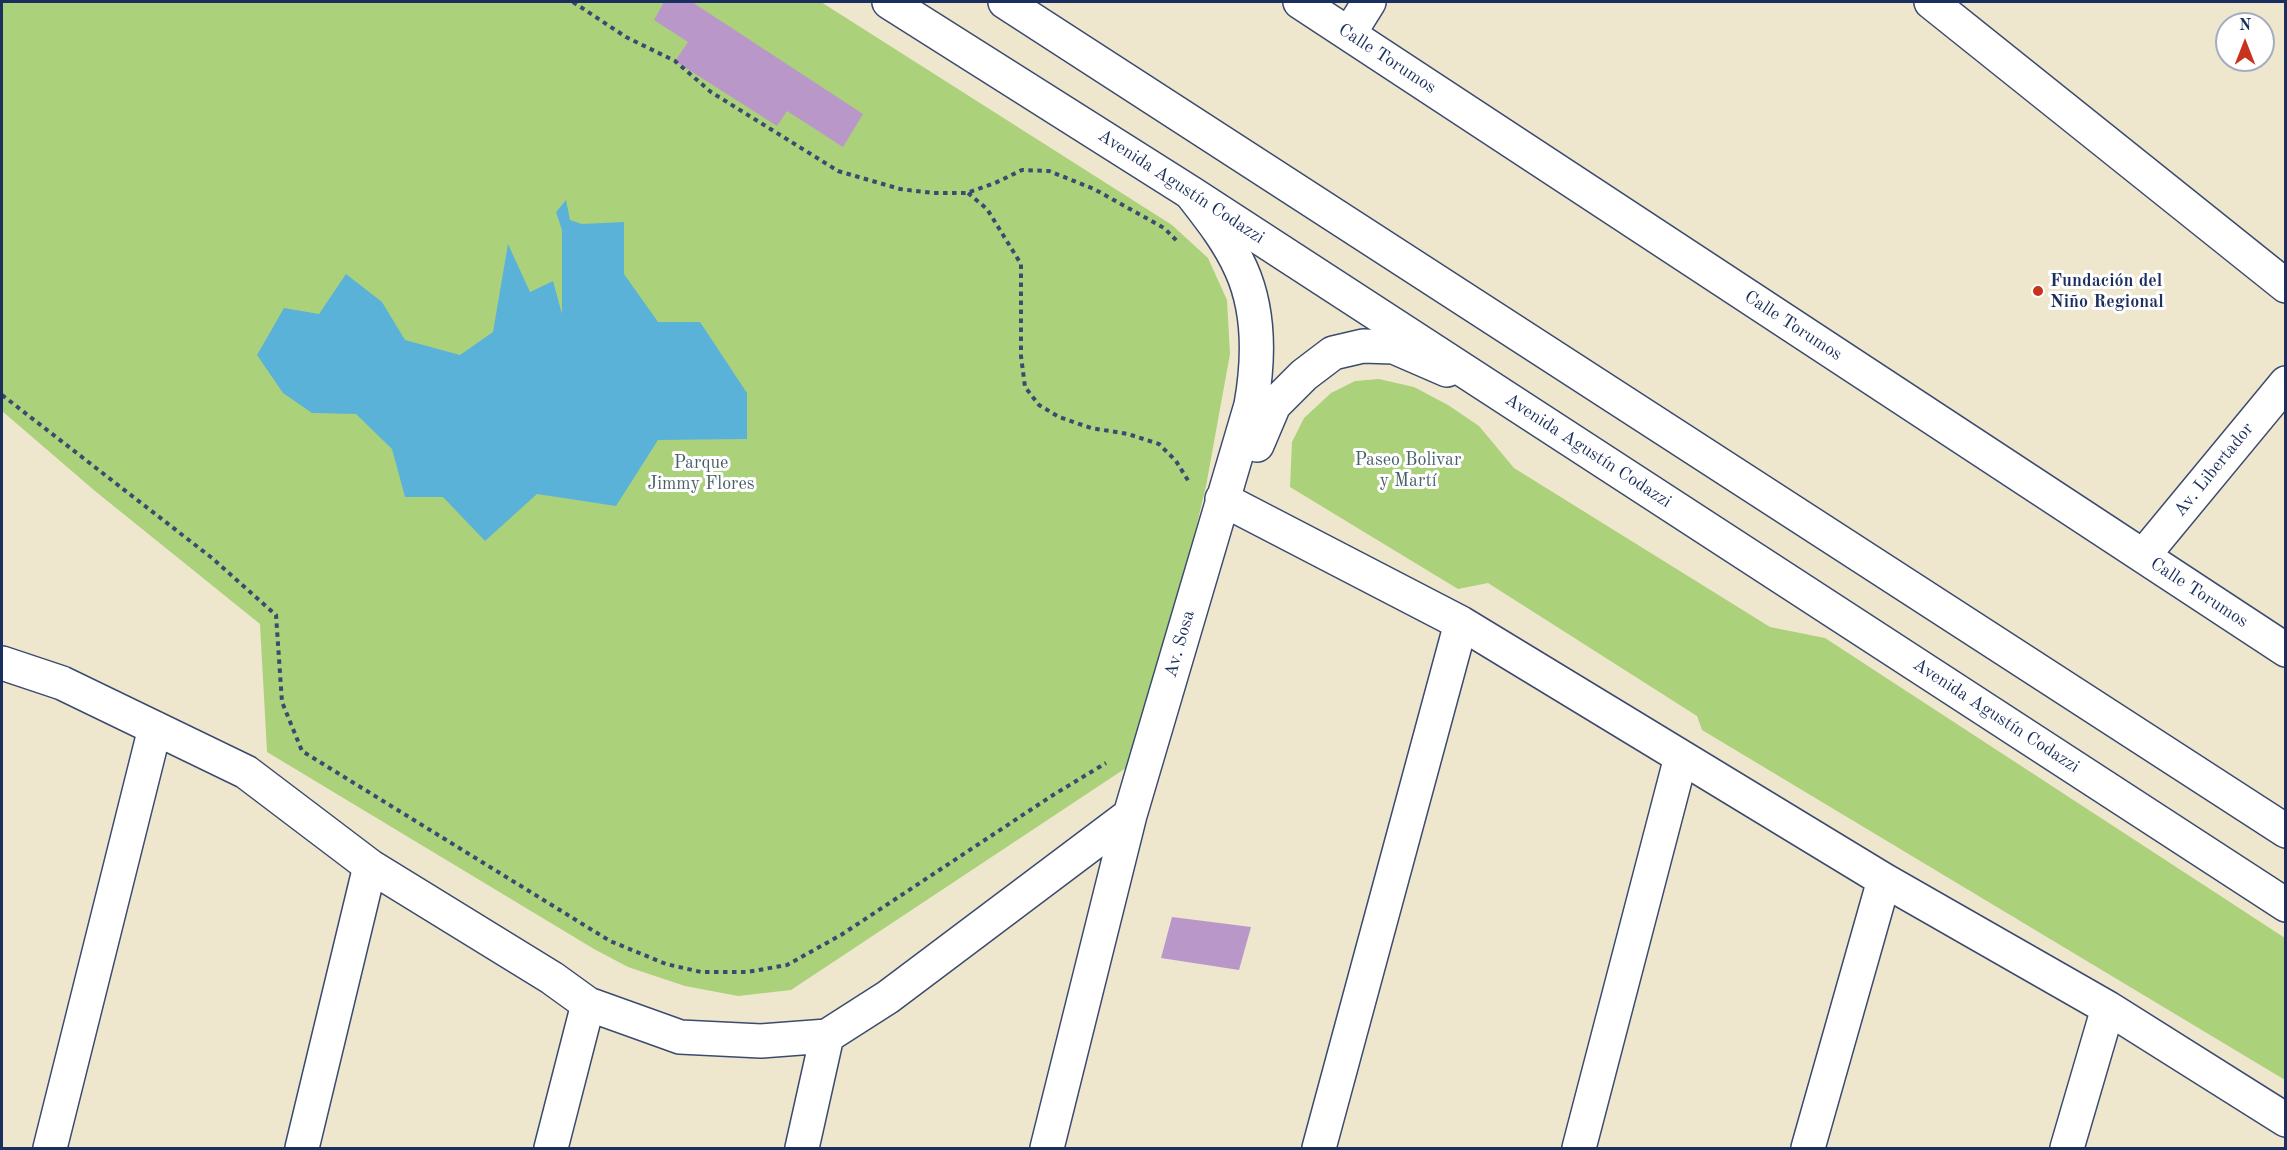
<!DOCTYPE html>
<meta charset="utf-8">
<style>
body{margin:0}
#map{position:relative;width:2287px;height:1150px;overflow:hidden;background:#efe7cd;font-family:"Old Standard TT",serif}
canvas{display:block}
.frame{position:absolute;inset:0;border:3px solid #1b2f5e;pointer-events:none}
.north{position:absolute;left:2215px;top:12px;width:60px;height:60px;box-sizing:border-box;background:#fff;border:2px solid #a4acbf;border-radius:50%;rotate:0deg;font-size:16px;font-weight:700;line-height:24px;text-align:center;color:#1b2f5e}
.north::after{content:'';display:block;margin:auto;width:21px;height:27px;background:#c8321e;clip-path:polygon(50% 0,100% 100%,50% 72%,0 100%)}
</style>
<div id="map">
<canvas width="2287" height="1150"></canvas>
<div class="frame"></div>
<div class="north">N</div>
</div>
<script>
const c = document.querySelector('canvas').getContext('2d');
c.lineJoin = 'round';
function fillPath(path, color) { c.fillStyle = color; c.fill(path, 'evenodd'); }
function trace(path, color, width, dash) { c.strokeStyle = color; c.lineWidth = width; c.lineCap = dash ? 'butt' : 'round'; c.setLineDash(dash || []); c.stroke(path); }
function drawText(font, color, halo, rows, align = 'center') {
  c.font = font + ' "Old Standard TT",serif'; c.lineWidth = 6; c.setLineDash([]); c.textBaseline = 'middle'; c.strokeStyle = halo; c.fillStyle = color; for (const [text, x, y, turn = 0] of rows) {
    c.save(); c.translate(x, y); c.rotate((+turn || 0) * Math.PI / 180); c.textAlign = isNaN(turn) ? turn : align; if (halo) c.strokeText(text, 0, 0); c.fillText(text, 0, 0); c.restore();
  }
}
fillPath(new Path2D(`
 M2,2H821L1172,225L1208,258L1227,300L1230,354L1206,486L1141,758L791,990L738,996L685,986L628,967L594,949L267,752L260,624L95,491L2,411Z
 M1379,379L1414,387L1448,405L1479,426L1514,468L1770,627L1825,638L2285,938V1080L1702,730L1697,716L1488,583L1458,589L1290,487L1292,442L1304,418L1331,393L1355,381Z`), '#acd17b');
fillPath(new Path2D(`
 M566,200L570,220L582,224L624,222V274L658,322H700L747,393V439L658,440L616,506L537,494L485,541L443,497H405L392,449L356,414L312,413L283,393L257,355L284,308L319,314L346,274L382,302L405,340L460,355L493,332L508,244L530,292L553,281L562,314V230L556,212Z`), '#5bb2d8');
fillPath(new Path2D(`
 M664,2H692L863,114L843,147L787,111L777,126L675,61L688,42L654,20Z
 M1172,917L1251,927L1239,970L1161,958Z`), '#ba97c9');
const minor = new Path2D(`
 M1300,2L2286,650
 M1931,2L2286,286
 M1349,34L1369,2
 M1257,445L1274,405L1304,375L1333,353L1363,346L1394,347L1447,370
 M1222,499L1461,623L1884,880L2108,1008L2286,1120
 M2143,556L2286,383
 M2,663L62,683L246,772L370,866L552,978L588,1004L680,1037L761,1041L827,1036L888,997L1130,815
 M50,1148L155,728
 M302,1148L370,866
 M551,1148L588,1004
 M802,1148L827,1036
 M1047,1148L1130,815L1251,405C1259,360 1260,311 1241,269C1229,242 1211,219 1193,196
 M1319,1148L1461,623
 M1579,1148L1681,757
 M1808,1148L1884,880
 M2067,1148L2108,1008`);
const major = new Path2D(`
 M889,2L1191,193L2286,905
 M1005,2L2286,831`);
trace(minor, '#3b4b6f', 36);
trace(major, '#3b4b6f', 36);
trace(new Path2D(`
 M573,2L626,37L675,61L711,92L838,171L900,189L933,193H967L995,183L1022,170L1049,171L1094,189L1164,228L1177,241
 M968,193L987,209L1021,264V356L1025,387L1039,405L1059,417L1091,428L1128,434L1159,444L1176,461L1189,482
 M2,395L212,558L276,615L282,702L302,751L610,941L666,964L701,972H747L787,965L841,935L1053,795L1106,763`), '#3b4b6f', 4, [4.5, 4.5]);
trace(minor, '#fff', 33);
trace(major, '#fff', 33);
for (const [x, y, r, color] of [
 [2038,291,6,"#c8321e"]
]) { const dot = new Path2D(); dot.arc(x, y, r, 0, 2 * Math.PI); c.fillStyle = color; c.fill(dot); trace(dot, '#fff', 2); }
drawText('18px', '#1b2f5e', '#fff', [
 ["Calle Torumos",1387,59,33],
 ["Avenida Agustín Codazzi",1181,187,33],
 ["Calle Torumos",1793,326,33],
 ["Avenida Agustín Codazzi",1588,451,33],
 ["Av. Libertador",2214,470,-51],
 ["Calle Torumos",2199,593,33],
 ["Av. Sosa",1180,644,-74],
 ["Avenida Agustín Codazzi",1996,716,33]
]);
drawText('bold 18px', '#1b2f5e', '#fff', [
 ["Fundación del",2050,281],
 ["Niño Regional",2050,302]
], 'left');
drawText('18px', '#466067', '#fff', [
 ["Paseo Bolivar",1408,460],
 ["y Martí",1408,481],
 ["Parque",701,463],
 ["Jimmy Flores",701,484]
]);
</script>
